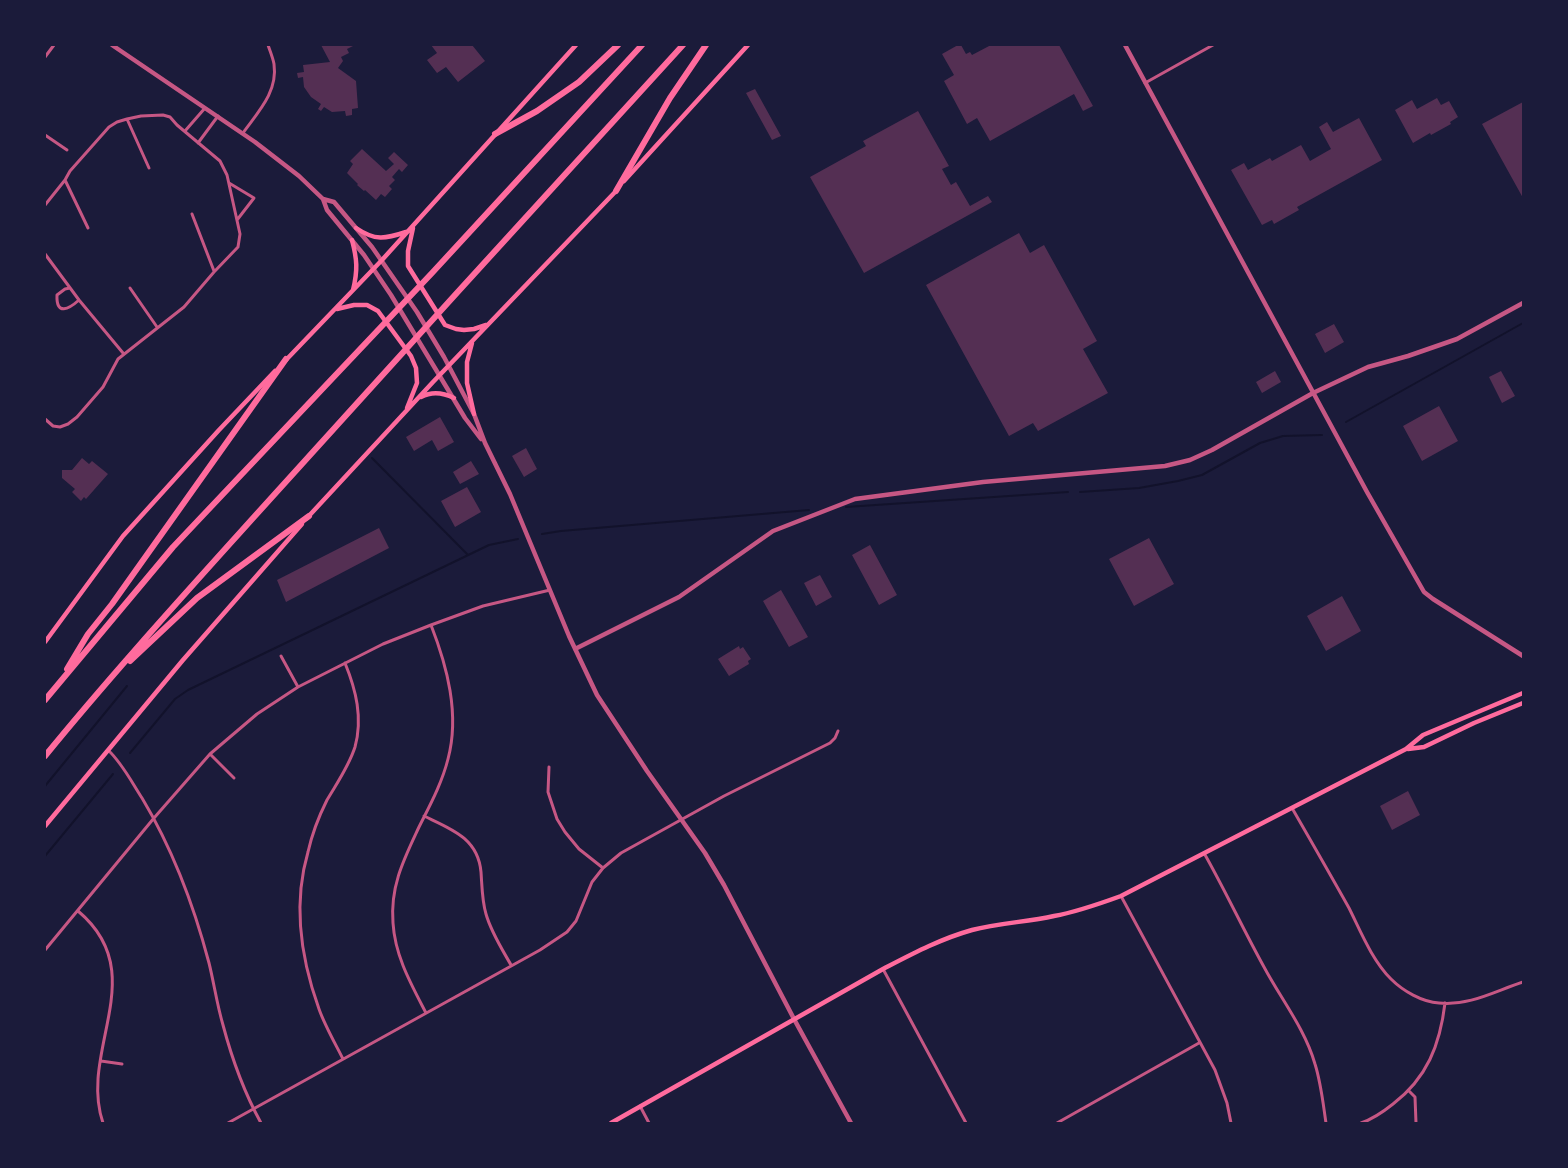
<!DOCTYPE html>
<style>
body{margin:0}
#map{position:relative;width:1568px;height:1168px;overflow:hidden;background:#1b1b3a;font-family:Lato,sans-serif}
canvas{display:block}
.frame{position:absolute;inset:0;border:46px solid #1b1b3a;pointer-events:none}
</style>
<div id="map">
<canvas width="1568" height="1168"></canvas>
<div class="frame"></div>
</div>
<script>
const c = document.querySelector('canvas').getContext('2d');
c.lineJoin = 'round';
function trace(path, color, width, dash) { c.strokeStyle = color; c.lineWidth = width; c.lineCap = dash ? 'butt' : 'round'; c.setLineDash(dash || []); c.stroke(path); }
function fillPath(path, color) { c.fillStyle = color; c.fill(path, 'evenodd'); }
trace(new Path2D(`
 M1346,422L1523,323
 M372,458L468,555
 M1080,492L1139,488L1178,481L1202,475L1260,443L1283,436L1322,435
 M846,507L1068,492
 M542,534L561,531L809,510
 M130,753L175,699L188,690L489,545L518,539
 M45,786L127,686
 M45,856L113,774`), '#12122b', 2);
fillPath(new Path2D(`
 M321,45H355L347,49L349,53L341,57L343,61L338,68L356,81L358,108L352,109V115L346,116L345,111L332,112L324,107L321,111L318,109L321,104L311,97L304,87L303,77L298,78L297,73L304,72L303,65L330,62Z
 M431,45H472L485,61L458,82L446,67L437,73L427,60L437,53Z
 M958,45H961L966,54L970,52L972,55L991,45H1059L1093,106L1083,111L1074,94L990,141L977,118L967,124L944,81L954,75L942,54Z
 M755,89L781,136L772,140L746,93Z
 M1437,98L1441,105L1449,101L1458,117L1450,122L1451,124L1431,135L1430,133L1413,143L1395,110L1412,100L1417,109Z
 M1523,102V198L1482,124Z
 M918,111L949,166L942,169L951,185L956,182L970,206L988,196L992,202L864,273L810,177L866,146L863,141Z
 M1359,118L1382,160L1297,207L1299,210L1274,224L1272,220L1262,225L1231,170L1244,163L1248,170L1270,158L1272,161L1301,145L1310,161L1331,149L1319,127L1327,122L1333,132Z
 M362,149L386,171L394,164L388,158L394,152L408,165L402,172L399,169L392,177L395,180L389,186L392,189L385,197L381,194L376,200L365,190L364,191L357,185L358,184L347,173L353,164L350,161Z
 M1019,233L1030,253L1044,245L1097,341L1083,349L1108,393L1038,431L1033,423L1009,436L926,285Z
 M1334,324L1344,342L1325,353L1315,334Z
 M1275,371L1281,382L1262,393L1256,382Z
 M1501,371L1515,396L1502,403L1489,377Z
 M1439,406L1458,441L1422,461L1403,426Z
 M440,417L454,442L438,451L432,440L414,451L406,437Z
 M526,448L537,469L524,477L512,456Z
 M82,458L89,464L92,461L108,474L86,499L84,497L81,501L72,492L75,489L62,478V470H72Z
 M471,461L479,474L460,484L453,472Z
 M467,487L481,512L455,527L441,501Z
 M379,528L389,548L286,602L277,580Z
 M1149,538L1174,584L1134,606L1109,559Z
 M870,545L897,595L879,605L852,555Z
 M820,575L832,597L816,606L804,583Z
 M781,590L808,637L789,647L763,601Z
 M1342,596L1361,631L1326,651L1307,616Z
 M739,646L740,649L743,647L751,659L748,661L749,664L729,676L718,659Z
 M1408,791L1420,815L1392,830L1380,806Z`), '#542f53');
trace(new Path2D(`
 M45,57L54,45
 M1145,83L1213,45
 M127,119L149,168
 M185,131L205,108
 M243,133C258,112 278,92 274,64C273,58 270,51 268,45
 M45,135L67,150
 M198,143L218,116
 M65,180L88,228
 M229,183L254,198L237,220
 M45,205L65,180L70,171L109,127L117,122L127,119L141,116L163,115L170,117L177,125L220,161L227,175L240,234L238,247L214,272L184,307L118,359L103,387L77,417L68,424L60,427L53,426L45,419
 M192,214L214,271
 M45,254L79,300L123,353
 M70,288L65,289L57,295C56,316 69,309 79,300
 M130,288L157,327
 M281,656L298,687
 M108,750C122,763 131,781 142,798C172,848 194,906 209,963C214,983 217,1005 223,1025C232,1059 244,1092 261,1123
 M210,754L234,778
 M549,767L548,792L557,819L565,832L579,849L603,868
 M1292,808C1311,841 1330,874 1349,908C1361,932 1372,960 1391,979C1403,991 1422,1002 1439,1003C1470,1006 1495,991 1523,982
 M424,816C451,829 478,838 481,872C482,886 482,901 486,914C491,932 502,949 511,965
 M1204,853C1225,890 1243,929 1264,967C1281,999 1305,1029 1315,1064C1321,1083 1323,1103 1326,1123
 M1121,896L1215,1070L1227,1103L1231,1123
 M78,911C153,974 78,1050 103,1123
 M45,950L154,818L210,754L257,714L298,687L383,644L431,625L483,606L550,590
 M883,969L966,1123
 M426,1013C411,984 395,956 393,923C390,886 404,859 419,827C430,805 442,783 448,759C460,714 447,666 431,625
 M343,1059C335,1043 325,1026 319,1009C301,959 293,903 308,852C312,834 319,816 327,800C337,783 349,766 355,747C363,718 356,690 345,663
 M101,1061L122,1064
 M1409,1091L1415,1097L1416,1123
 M640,1106L649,1123
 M228,1123L540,950L567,932L576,921L592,882L603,868L621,853L724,796L830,743L835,738L838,731
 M1057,1123L1199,1043
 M1361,1123C1373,1119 1383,1112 1393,1104C1427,1078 1440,1045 1445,1003`), '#c65784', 3);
trace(new Path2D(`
 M112,45L255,142L299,176L323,199L327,210L364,255L391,295L465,418L481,439
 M1125,45L1367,492L1424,592L1433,599L1523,656
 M323,199L334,202L372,247L417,312L444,357L474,414L485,443L510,494L569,636L597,695L647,771L705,853L724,885L794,1019L851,1123
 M575,649L679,597L773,531L855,499L983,482L1165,466L1190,460L1212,450L1313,393L1368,367L1408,356L1457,339L1523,303`), '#c65784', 4.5);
trace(new Path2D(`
 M624,181L748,45
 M356,228C375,241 385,239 406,232
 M413,228L408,251V266L445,325L456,329L464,330L474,329L486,325
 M352,240C357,259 358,270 353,290
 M337,309L354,305H367L378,311L411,356L416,368L417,383L407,408
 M472,343L467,362V383L474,414
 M285,361L382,260L576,45
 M421,397C432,391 442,392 454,398
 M307,518L433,382L617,190
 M45,642L123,536L219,430L275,371
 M1408,749L1424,747L1474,723L1523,703
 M45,826L183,660L302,524
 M611,1123L883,969C912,954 940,939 972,930C999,923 1027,922 1054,916C1077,912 1099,904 1121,896L1406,749L1423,735L1523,693`), '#ff6b9d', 4.5);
trace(new Path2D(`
 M495,134L537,111L579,82L618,45
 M616,191L670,98L706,45
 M130,661L197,598L309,516
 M67,669L88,634L112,604L286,359
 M45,700L173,547L432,273L642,45
 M45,756C112,674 183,596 254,517C396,359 540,202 683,45`), '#ff6b9d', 6);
</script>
